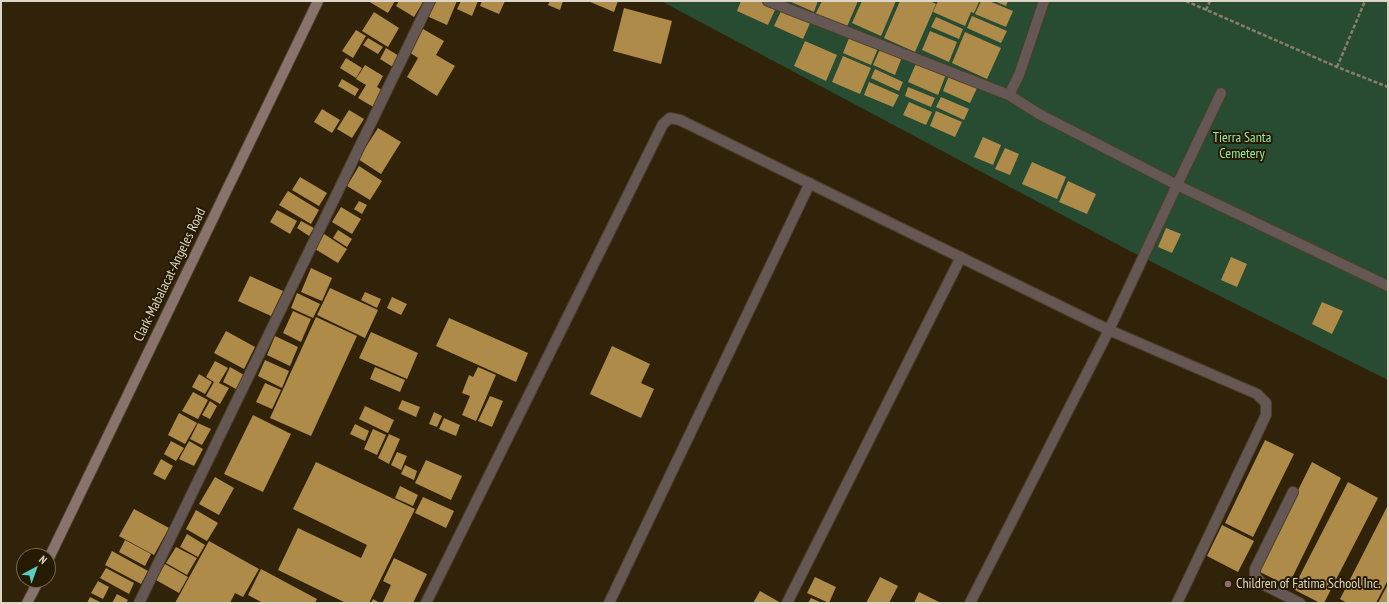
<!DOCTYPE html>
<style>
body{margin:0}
#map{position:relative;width:1389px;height:604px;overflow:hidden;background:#31230a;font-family:"PT Sans Narrow",sans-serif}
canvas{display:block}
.frame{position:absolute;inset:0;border:2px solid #ddd5c6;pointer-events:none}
.north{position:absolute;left:16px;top:548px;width:40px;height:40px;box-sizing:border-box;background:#271a02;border:1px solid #706550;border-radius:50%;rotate:41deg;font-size:11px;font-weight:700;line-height:16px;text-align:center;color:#ddd5c6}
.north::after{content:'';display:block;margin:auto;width:14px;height:18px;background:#58cec0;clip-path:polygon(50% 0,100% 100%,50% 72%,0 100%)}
</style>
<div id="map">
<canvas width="1389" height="604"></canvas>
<div class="frame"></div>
<div class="north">N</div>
</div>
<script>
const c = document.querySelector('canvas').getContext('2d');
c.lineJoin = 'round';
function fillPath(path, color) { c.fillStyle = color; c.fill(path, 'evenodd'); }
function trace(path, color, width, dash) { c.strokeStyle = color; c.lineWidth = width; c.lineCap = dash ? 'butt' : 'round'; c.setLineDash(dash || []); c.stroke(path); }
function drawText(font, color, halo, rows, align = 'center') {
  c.font = font + ' "PT Sans Narrow",sans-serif'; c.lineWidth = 4; c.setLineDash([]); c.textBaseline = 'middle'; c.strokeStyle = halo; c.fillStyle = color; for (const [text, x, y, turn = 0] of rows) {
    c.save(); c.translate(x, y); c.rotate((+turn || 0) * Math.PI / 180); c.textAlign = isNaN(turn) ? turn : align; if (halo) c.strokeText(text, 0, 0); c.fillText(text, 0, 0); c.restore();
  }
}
fillPath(new Path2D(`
 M661,1H1388V380L1128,250Z`), '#274c31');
fillPath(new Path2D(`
 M368,1H395L388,13Z
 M399,1H422L423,2L414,17L396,6Z
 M435,1H457L447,25L429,17Z
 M461,1H478L472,16L457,9Z
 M482,1H505L499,14L480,6Z
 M550,1H563L560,10L548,5Z
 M588,1H618L614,12Z
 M741,1H761L776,8L768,25L737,11Z
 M789,1H818L814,12Z
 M822,1H858L846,29L815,15Z
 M862,1H896L881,36L852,23Z
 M900,1H930L936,4L915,52L884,38Z
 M938,1H976L979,2L974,13L971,12L965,26L933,12Z
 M981,1H989L1013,11L1006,27L975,14Z
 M994,1H1008L1006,6Z
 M624,8L672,21L661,64L613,51Z
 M782,9L811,21L803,39L774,26Z
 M374,12L399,28L388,47L362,31Z
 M972,16L1007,31L1001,43L967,28Z
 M936,17L963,29L959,39L931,27Z
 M423,29L444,41L436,55L455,66L437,96L407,77L418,58L409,52Z
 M356,30L366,36L353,58L342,51Z
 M930,31L957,42L949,62L922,50Z
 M965,32L1001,48L987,79L952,63Z
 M851,33L879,46L871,65L843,53Z
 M368,38L383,47L378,54L363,45Z
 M805,41L837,55L826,81L794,66Z
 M881,47L902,57L895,75L873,65Z
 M386,48L399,56L393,67L380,59Z
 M843,56L871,68L860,94L832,82Z
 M346,58L362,68L356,78L340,68Z
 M918,59L947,72L938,95L908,82Z
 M365,65L383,76L377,87L385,92L375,108L358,98L366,85L356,79Z
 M875,69L903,82L899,91L871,78Z
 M950,73L978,86L970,103L943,91Z
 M342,79L359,89L355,96L338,86Z
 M869,82L899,95L893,107L864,95Z
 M908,87L935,98L931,107L905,96Z
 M941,97L969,109L964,120L936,107Z
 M909,102L932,112L926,125L903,115Z
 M322,109L340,120L332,133L314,122Z
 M349,110L364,119L352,138L337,129Z
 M936,111L962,122L955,137L930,126Z
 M378,128L401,142L381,174L358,159Z
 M983,137L1001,145L993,165L974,157Z
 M1005,148L1019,154L1010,175L995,169Z
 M1032,162L1066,177L1057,199L1022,184Z
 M359,166L382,181L370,200L347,186Z
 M300,177L327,193L319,206L292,190Z
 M1068,181L1096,194L1087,214L1059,202Z
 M288,191L319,210L311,224L279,205Z
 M359,201L367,205L362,214L354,209Z
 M341,207L361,219L352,234L332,222Z
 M277,210L297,221L290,234L270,222Z
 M301,221L314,228L309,236L297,228Z
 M1166,228L1181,234L1172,253L1158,247Z
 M338,230L352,239L347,247L333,238Z
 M324,234L347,249L338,263L315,249Z
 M1231,257L1247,264L1237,287L1221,280Z
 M311,268L332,278L322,301L301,292Z
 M250,276L283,291L271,316L238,301Z
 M330,288L378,310L365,338L317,315Z
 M365,292L381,299L377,308L361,300Z
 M297,293L320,304L313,318L291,308Z
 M392,297L407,304L401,315L387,308Z
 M1322,302L1343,311L1332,334L1312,324Z
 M293,311L311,319L301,342L283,333Z
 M316,317L357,336L311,436L270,418Z
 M449,318L528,353L516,382L436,346Z
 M226,331L255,347L244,369L214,353Z
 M371,332L418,353L407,379L359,358Z
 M275,336L298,347L290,366L267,355Z
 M612,346L650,364L641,383L654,389L641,418L590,394Z
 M265,360L289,371L282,388L258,376Z
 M215,361L228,368L219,383L229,388L220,404L206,396L214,382L206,377Z
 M230,367L244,375L236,389L223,382Z
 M375,367L405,380L400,392L370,379Z
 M478,367L496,375L476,421L462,415L470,396L462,393L469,375L473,377Z
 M199,374L212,382L205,394L192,387Z
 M265,383L281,390L272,409L256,402Z
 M193,392L208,400L198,419L182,411Z
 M490,396L503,401L492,427L478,421Z
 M402,400L420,407L416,417L398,409Z
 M210,401L217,406L210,419L202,415Z
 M365,406L394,420L388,433L359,419Z
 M434,412L442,416L437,427L429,424Z
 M179,413L197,423L185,444L168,435Z
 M253,415L291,434L263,492L224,474Z
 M444,418L460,425L456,436L439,429Z
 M198,423L211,429L202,445L190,439Z
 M355,424L369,431L365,441L350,434Z
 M373,429L386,435L377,455L364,449Z
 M389,434L400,439L389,464L378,458Z
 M1265,440L1294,454L1253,537L1225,523Z
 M171,441L184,448L176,461L164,454Z
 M189,441L203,449L194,466L179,459Z
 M397,452L407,456L401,470L391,465Z
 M161,459L173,466L165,480L153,474Z
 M426,460L462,476L451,500L415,483Z
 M316,462L415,509L369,603H346L278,570L298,528L361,558L367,545L293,509Z
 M1312,462L1341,478L1288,586L1258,571Z
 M405,465L417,471L414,480L401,474Z
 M215,477L234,488L219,515L199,504Z
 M1348,482L1378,498L1324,603H1320L1293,589Z
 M400,486L418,495L413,506L395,498Z
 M423,497L454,511L446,528L415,513Z
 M1388,505V580L1376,603H1347L1340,599Z
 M134,509L169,528L154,555L119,536Z
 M196,510L218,523L207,541L186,529Z
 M1222,525L1254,541L1238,572L1207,556Z
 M187,534L205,545L198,557L180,547Z
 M125,540L151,554L145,566L119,552Z
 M209,541L259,569L243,597L235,593L230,603H175Z
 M176,547L197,558L187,575L166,563Z
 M112,551L148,571L141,584L105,565Z
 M394,558L427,574L413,603H385L383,602L391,585L383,581Z
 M165,564L188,577L179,593L156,580Z
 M106,568L134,583L129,594L100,578Z
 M261,569L317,599L315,603H263L248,595Z
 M815,577L836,587L829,603L807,593Z
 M880,577L898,586L889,603H866Z
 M98,581L109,587L103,599L91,593Z
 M1388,584V603H1378Z
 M760,591L781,603H753Z
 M919,592L941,603H914Z
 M117,594L128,600L126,603H112Z
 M90,597L102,603H87Z
 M811,598L822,603H808Z
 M373,599L380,603H371Z`), '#af8b4a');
const lane = new Path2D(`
 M768,1L1009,95
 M1044,1L1019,75L1009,95L1039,114L1177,185L1388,286
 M1109,330L1177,185L1221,93
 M1293,492L1255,569V575L1262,584L1300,603`);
const street = new Path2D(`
 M139,603L430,1
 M426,603L663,124L670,118L680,120L1109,330L1257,394L1266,403V415L1177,603
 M609,603L810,183
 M787,603L961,257
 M970,603L1109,330`);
const secondary = new Path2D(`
 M48,560L318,1
 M27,603L39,580`);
trace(lane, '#4d3f28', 12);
trace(street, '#4d3f28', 12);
trace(secondary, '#4d3f28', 12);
trace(new Path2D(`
 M1186,1L1337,67L1388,87
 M1206,10L1210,1
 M1337,67L1365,1`), '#897e6a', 2.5, [4, 2]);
trace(lane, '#655754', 10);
trace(street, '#655754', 10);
trace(secondary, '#89736d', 10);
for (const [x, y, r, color] of [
 [1228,584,4,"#8d6e63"]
]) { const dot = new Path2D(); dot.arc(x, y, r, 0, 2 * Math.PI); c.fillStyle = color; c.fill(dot); trace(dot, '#271a02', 1.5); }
drawText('14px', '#91e7a5', '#271a02', [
 ["Tierra Santa",1242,138],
 ["Cemetery",1242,154]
]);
drawText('14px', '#ddd5c6', '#271a02', [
 ["Clark-Mabalacat-Angeles Road",170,275,-64]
]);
drawText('14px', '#ddd5c6', '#271a02', [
 ["Children of Fatima School Inc.",1236,584]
], 'left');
</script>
